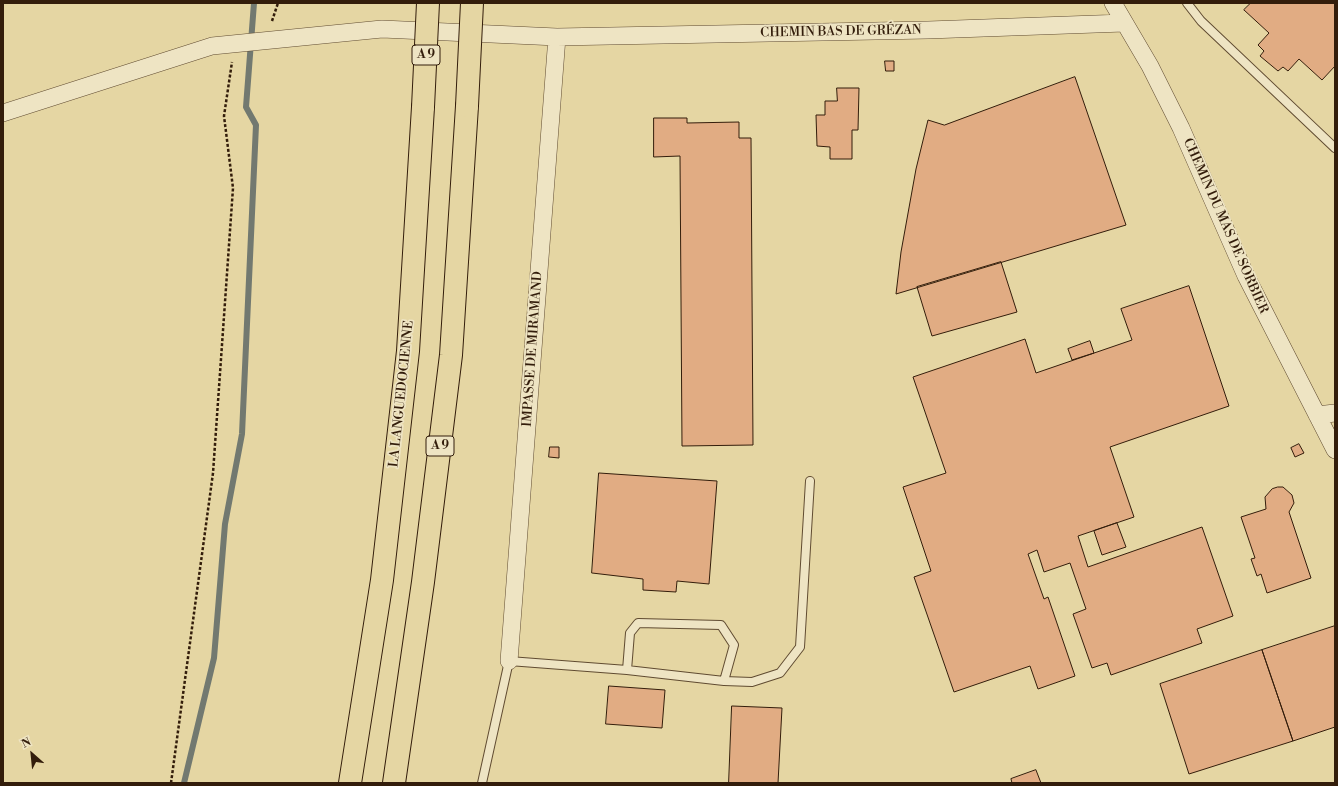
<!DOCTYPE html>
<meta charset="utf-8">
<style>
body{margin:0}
#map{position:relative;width:1338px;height:786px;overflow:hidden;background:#e5d6a3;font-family:"Libre Bodoni",serif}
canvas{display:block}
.frame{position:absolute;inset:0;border:4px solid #331d0b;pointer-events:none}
.north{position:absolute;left:12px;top:734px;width:40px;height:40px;-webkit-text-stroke:3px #eee4c3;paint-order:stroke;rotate:333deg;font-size:11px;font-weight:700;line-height:16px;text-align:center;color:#331d0b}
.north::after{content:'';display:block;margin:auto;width:14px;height:18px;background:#331d0b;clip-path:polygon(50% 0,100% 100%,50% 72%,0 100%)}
</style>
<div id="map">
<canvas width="1338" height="786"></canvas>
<div class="frame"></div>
<div class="north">N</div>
</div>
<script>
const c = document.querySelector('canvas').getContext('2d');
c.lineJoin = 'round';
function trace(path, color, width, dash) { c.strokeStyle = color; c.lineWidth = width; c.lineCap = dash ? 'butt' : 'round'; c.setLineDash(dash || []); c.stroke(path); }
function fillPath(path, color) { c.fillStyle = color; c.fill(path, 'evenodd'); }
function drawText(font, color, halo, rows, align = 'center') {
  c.font = font + ' "Libre Bodoni",serif'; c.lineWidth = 3.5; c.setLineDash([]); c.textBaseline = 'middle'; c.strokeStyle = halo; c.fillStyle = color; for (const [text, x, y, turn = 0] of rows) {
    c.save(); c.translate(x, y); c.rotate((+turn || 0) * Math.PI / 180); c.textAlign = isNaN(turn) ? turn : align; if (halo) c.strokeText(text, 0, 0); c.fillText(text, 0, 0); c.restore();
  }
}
trace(new Path2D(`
 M184,783L214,658L225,524L242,434L256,125L246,107L254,3`), '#727970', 6);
const building = new Path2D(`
 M1251,3H1335V66L1322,80L1299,59L1288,71L1283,67L1278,71L1260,56L1264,51L1258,45L1269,33L1244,10Z
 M885,61H894V71H886Z
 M1075,77L1126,225L896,294L901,252L916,169L928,120L944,125Z
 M837,88H859L858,130H852V159H830V147L817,146L816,115H825V101H837Z
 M654,118H687V123L739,122V138H751L753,445L682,446L680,156L654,157Z
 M1001,262L1017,312L932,336L917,287Z
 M1189,286L1229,406L1110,447L1134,517L1078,536L1088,567L1202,527L1233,616L1197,629L1202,643L1111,675L1107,663L1092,668L1073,614L1086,609L1070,563L1044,572L1037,550L1028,554L1044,599L1048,597L1075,676L1038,689L1030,666L954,692L914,577L931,571L903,487L946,473L913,377L1025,339L1036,373L1132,340L1121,309Z
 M1090,341L1094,353L1072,360L1068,349Z
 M1299,444L1304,453L1295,457L1291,448Z
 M550,447H559V458L549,457Z
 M599,473L717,481L709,584L677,581L676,592L643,590V579L592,573Z
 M1278,487H1283L1292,495L1294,503L1289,512L1311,578L1267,593L1261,574L1257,576L1251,559L1255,558L1241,517L1266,509L1265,497L1272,489Z
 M1117,523L1126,547L1102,555L1094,531Z
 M1335,626V727L1293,741L1262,650Z
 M1262,650L1293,741L1189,774L1160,684Z
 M609,686L665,690L662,728L606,724Z
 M732,706L782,708L778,783H729Z
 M1036,770L1041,783H1012L1011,779Z`);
fillPath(building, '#e1ac83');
trace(building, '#331d0b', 1);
const service = new Path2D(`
 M1187,3L1201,21L1335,148
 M724,681L752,682L780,673L800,647L810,481
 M482,783L509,661L627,670L724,681L734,645L721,625L638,623L630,633L627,670`);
const minor = new Path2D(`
 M1113,3L1150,66L1181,128L1246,276L1335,450
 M3,113L212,46L382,29L557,37L928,30L1124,23
 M1317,415L1335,413
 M509,661L557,37`);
const motorway = new Path2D(`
 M350,783L382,580L408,351L423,107
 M394,783L423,582L451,355L467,106`);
trace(service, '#604b31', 10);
trace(minor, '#604b31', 18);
trace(motorway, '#331d0b', 24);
trace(new Path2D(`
 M272,21L278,3
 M171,783L213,473L233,188L224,116L232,62`), '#331d0b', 2.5, [3, 2]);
trace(service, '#eee4c3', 8);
trace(minor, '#eee4c3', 17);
trace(motorway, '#e5d6a3', 22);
const motorwayBridge = new Path2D(`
 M467,106L472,3
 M423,107L428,3`);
trace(motorwayBridge, '#331d0b', 24, []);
trace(motorwayBridge, '#e5d6a3', 22);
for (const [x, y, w] of [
 [426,55,28],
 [440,446,28]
]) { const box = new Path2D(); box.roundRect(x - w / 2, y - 10, w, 20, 3); c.fillStyle = '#eee4c3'; c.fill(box); trace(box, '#331d0b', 1); }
drawText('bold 12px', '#331d0b', null, [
 ["A 9",426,55],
 ["A 9",440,446]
]);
drawText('13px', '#331d0b', '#eee4c3', [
 ["CHEMIN BAS DE GRÉZAN",841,32,-1],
 ["CHEMIN DU MAS DE SORBIER",1225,226,66],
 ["IMPASSE DE MIRAMAND",533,349,-86],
 ["LA LANGUEDOCIENNE",402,394,-84]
]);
</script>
